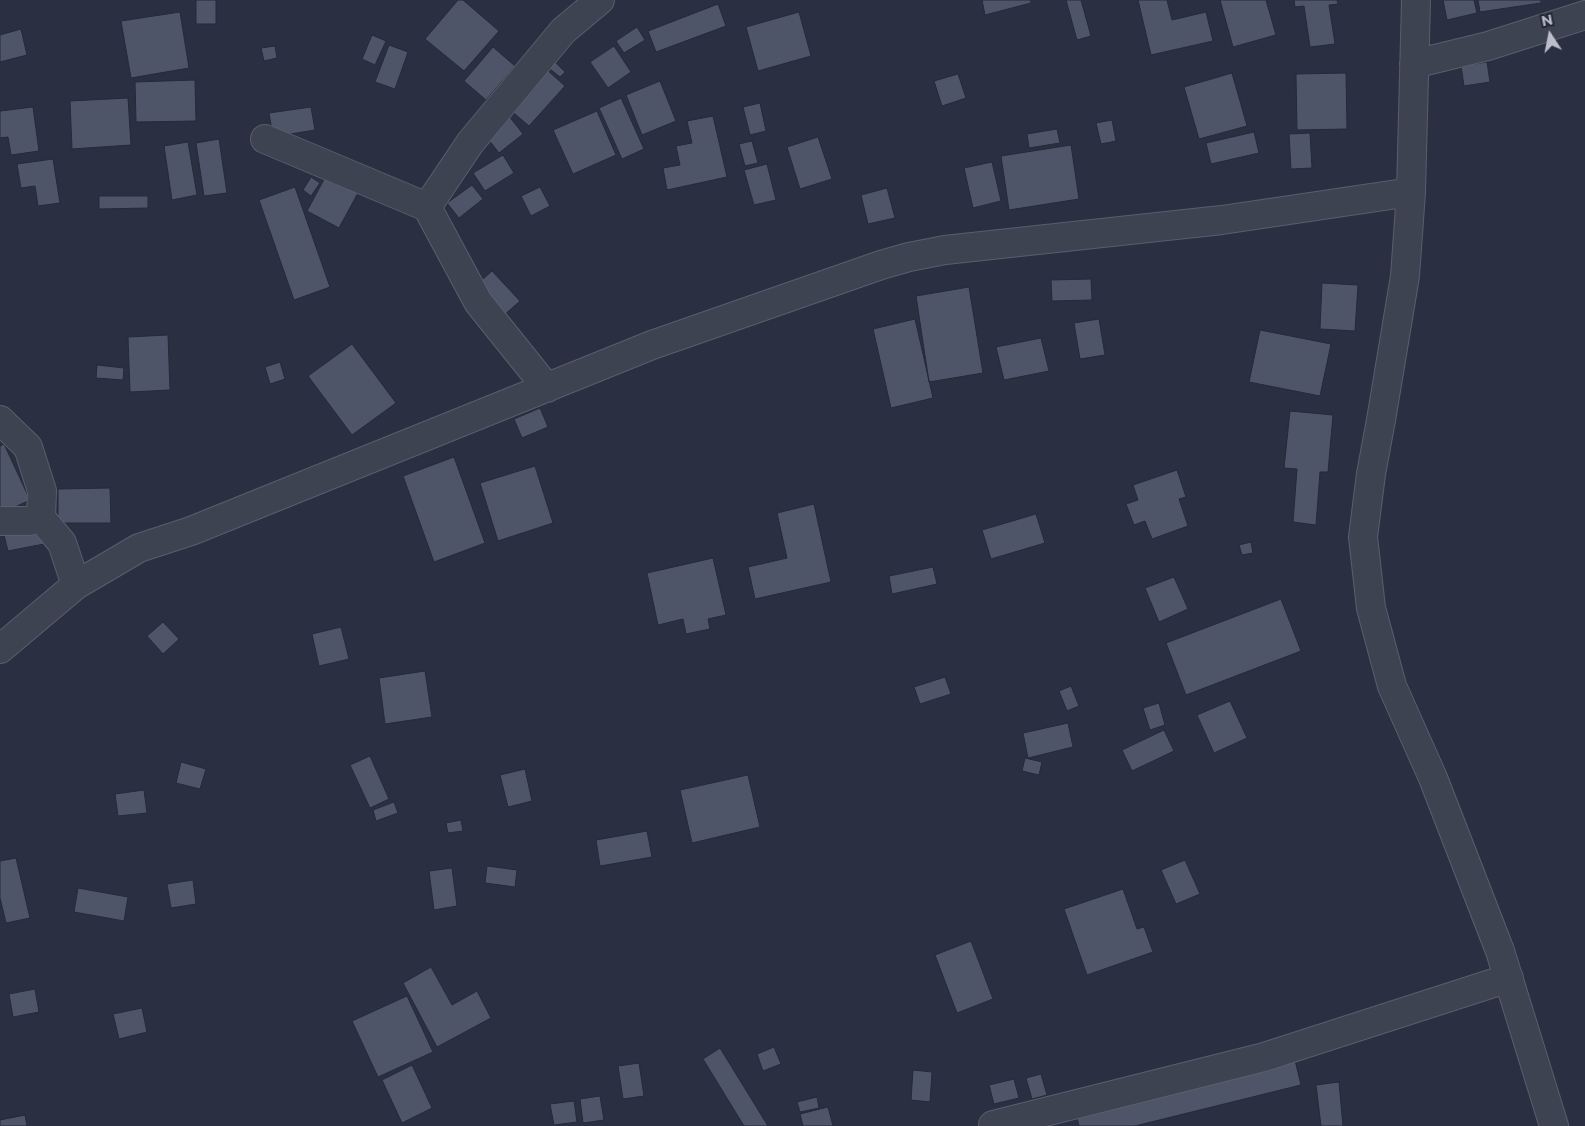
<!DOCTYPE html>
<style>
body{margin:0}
#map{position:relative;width:1585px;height:1126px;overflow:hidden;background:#2a3042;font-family:Montserrat,sans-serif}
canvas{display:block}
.north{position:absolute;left:1525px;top:10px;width:50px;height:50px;-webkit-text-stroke:4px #232837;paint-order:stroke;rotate:349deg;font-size:14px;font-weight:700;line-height:20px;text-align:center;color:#bcbfcb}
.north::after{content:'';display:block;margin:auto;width:18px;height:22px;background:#bcbfcb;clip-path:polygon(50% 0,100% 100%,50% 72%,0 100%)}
</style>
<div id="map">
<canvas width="1585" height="1126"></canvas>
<div class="north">N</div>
</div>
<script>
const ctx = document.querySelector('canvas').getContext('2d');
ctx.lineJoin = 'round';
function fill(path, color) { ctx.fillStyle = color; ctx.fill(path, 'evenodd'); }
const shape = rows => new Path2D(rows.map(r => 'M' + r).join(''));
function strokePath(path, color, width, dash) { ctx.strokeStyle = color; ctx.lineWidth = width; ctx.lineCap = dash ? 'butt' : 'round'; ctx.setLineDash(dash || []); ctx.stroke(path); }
const building = shape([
 [196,0,216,0,216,24,196,24,196,0],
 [458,0,463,0,499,31,464,71,425,39,458,0],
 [982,0,1031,0,1031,3,985,15,982,0],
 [1066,0,1081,0,1091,36,1077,40,1066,0],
 [1138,0,1167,0,1172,20,1206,12,1213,41,1151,55,1138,0],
 [1220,0,1266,0,1276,35,1233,47,1220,0],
 [1294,0,1337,0,1338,4,1329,5,1335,44,1310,47,1304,6,1295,7,1294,0],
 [1443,0,1474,0,1477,13,1447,20,1443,0],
 [1478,0,1541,0,1541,3,1480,12,1478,0],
 [718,4,726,26,656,52,648,31,718,4],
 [180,12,189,68,131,78,121,21,180,12],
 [799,12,811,56,758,71,746,27,799,12],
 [637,27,645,40,624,53,616,41,637,27],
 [21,29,27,55,0,62,0,35,21,29],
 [372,35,386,41,375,65,362,59,372,35],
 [389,45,408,52,395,89,375,82,389,45],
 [275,46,277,58,264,61,261,48,275,46],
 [614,46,631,72,608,88,590,62,614,46],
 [493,47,515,66,486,100,464,81,493,47],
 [555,62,565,72,560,77,550,69,555,62],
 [1487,62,1490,82,1464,86,1461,66,1487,62],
 [545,68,565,86,529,126,508,108,545,68],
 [1232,73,1247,126,1199,139,1184,87,1232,73],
 [1346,73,1347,129,1297,130,1296,74,1346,73],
 [958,74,966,98,942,106,934,81,958,74],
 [195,80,196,121,136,122,135,82,195,80],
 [660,81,676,121,642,135,626,95,660,81],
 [128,98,131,145,72,149,70,101,128,98],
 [621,98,644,149,622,159,599,108,621,98],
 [760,103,766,131,750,135,743,107,760,103],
 [33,107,39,151,11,155,8,137,0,138,0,111,33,107],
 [311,107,315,130,273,137,269,113,311,107],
 [597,111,616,155,573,174,553,130,597,111],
 [509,116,523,134,499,153,485,135,509,116],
 [713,116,727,177,667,190,663,168,680,165,676,146,692,143,687,121,713,116],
 [1112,120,1116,141,1101,144,1096,123,1112,120],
 [1057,129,1060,143,1029,148,1027,134,1057,129],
 [1254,132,1259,153,1211,164,1206,143,1254,132],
 [1310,133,1312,168,1291,169,1289,134,1310,133],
 [818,137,832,179,800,189,787,147,818,137],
 [219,139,227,193,204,196,196,143,219,139],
 [752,141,758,163,745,166,739,144,752,141],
 [188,142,197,195,172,200,164,146,188,142],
 [1071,145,1079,199,1009,210,1001,156,1071,145],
 [503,155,514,173,485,191,473,173,503,155],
 [53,159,60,203,38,206,35,186,21,188,17,164,53,159],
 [992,162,1001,201,973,208,964,168,992,162],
 [767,164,776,200,754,205,744,170,767,164],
 [327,174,359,191,339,228,307,211,327,174],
 [311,177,320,183,311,196,303,190,311,177],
 [472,185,483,199,459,218,447,203,472,185],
 [295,187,330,287,294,300,259,200,295,187],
 [540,187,550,206,531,216,521,196,540,187],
 [887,188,895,218,868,224,861,195,887,188],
 [99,196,148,196,148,208,99,209,99,196],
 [492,271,520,301,503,316,475,286,492,271],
 [1091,279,1092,300,1052,301,1051,280,1091,279],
 [1322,283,1358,285,1355,331,1320,329,1322,283],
 [969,287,983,373,929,382,916,296,969,287],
 [915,319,933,398,891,408,873,329,915,319],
 [1099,319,1105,355,1080,359,1074,323,1099,319],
 [1260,330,1331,344,1320,396,1249,382,1260,330],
 [168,335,170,390,130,392,128,337,168,335],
 [1041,338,1049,371,1004,380,996,347,1041,338],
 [352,344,396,403,352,435,308,376,352,344],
 [280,362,285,379,270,384,265,367,280,362],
 [97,365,124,368,123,380,96,378,97,365],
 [540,408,548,427,522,438,514,419,540,408],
 [1290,411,1333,415,1328,472,1320,472,1316,525,1293,522,1297,469,1284,468,1290,411],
 [4,444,30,500,0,514,0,446,4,444],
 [454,457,485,543,434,562,403,476,454,457],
 [535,466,553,523,498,541,480,483,535,466],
 [1177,470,1186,497,1179,499,1188,526,1152,539,1145,521,1134,525,1126,504,1138,500,1133,485,1177,470],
 [110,488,111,523,58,523,58,489,110,488],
 [814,504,831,582,755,599,748,567,787,558,777,513,814,504],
 [1036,514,1045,543,991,559,982,530,1036,514],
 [40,528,44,544,8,551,4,535,40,528],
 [1251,542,1253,553,1242,555,1239,545,1251,542],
 [713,558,726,615,708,619,710,629,686,634,683,619,658,625,647,573,713,558],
 [933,567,937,584,892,594,889,576,933,567],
 [1174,577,1188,609,1159,622,1145,588,1174,577],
 [1281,599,1301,651,1186,695,1166,643,1281,599],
 [163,622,179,639,163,654,147,636,163,622],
 [341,627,349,659,319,666,312,634,341,627],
 [425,671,432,717,385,724,379,678,425,671],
 [945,677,951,694,920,704,914,687,945,677],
 [1071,686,1079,706,1067,711,1059,691,1071,686],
 [1230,701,1247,738,1214,753,1197,715,1230,701],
 [1159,703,1165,725,1150,730,1143,708,1159,703],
 [1068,723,1073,747,1028,758,1023,733,1068,723],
 [1164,730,1174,751,1132,771,1122,750,1164,730],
 [370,756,389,799,370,808,350,765,370,756],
 [1025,758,1042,762,1039,775,1022,771,1025,758],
 [181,762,206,769,200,789,176,783,181,762],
 [525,769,532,801,508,807,500,775,525,769],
 [748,775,760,827,692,843,680,790,748,775],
 [144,790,147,813,118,816,115,794,144,790],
 [394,802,398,813,376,821,373,810,394,802],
 [461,820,463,831,448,833,446,823,461,820],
 [647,831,652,857,600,866,596,840,647,831],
 [16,858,30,918,6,923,0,898,0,861,16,858],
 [1185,860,1200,894,1176,904,1161,870,1185,860],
 [487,866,517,870,515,887,485,883,487,866],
 [452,868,457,906,434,910,429,871,452,868],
 [193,880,196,904,171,908,167,884,193,880],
 [78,888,128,897,124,921,74,912,78,888],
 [1123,889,1137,929,1144,927,1153,952,1087,975,1064,909,1123,889],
 [971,941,993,999,957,1013,935,955,971,941],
 [431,967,452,1005,477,991,491,1018,437,1047,403,983,431,967],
 [35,989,39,1012,13,1017,9,994,35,989],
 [407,996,433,1052,378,1077,352,1021,407,996],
 [142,1008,147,1032,119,1039,113,1014,142,1008],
 [774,1047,781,1064,763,1071,757,1054,774,1047],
 [720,1048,768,1126,744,1126,703,1059,720,1048],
 [1295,1060,1301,1085,1135,1126,1079,1126,1076,1114,1295,1060],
 [639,1063,644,1096,623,1099,618,1066,639,1063],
 [412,1065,432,1108,402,1123,382,1080,412,1065],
 [913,1070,932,1072,930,1102,911,1100,913,1070],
 [1041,1074,1047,1095,1032,1099,1026,1078,1041,1074],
 [1014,1079,1019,1098,994,1104,989,1085,1014,1079],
 [1339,1082,1343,1126,1321,1126,1316,1085,1339,1082],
 [600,1096,604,1120,583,1123,580,1099,600,1096],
 [817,1097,819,1108,800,1112,797,1102,817,1097],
 [574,1101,577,1122,554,1125,550,1104,574,1101],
 [828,1107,833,1126,803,1126,800,1114,828,1107],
 [25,1115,27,1126,0,1126,0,1120,25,1115]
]);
const minor = shape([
 [1416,0,1411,192,1405,276,1381,420,1371,474,1363,537,1371,608,1392,686,1433,778,1500,951,1554,1126],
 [1414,64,1488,46,1585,15],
 [265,139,427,207,478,302,547,388],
 [427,207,470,143,563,31,600,0],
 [0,420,28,447,42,491,41,518],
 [0,521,29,521,41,518,62,543,76,585],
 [0,649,76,585,139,548,191,531,652,345,881,265,909,257,945,250,1222,220,1411,192],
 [993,1125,1264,1057,1509,978]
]);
fill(building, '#4f5568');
strokePath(building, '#252a39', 1);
strokePath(minor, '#5a5e6c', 30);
strokePath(minor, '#3e4352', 28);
</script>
